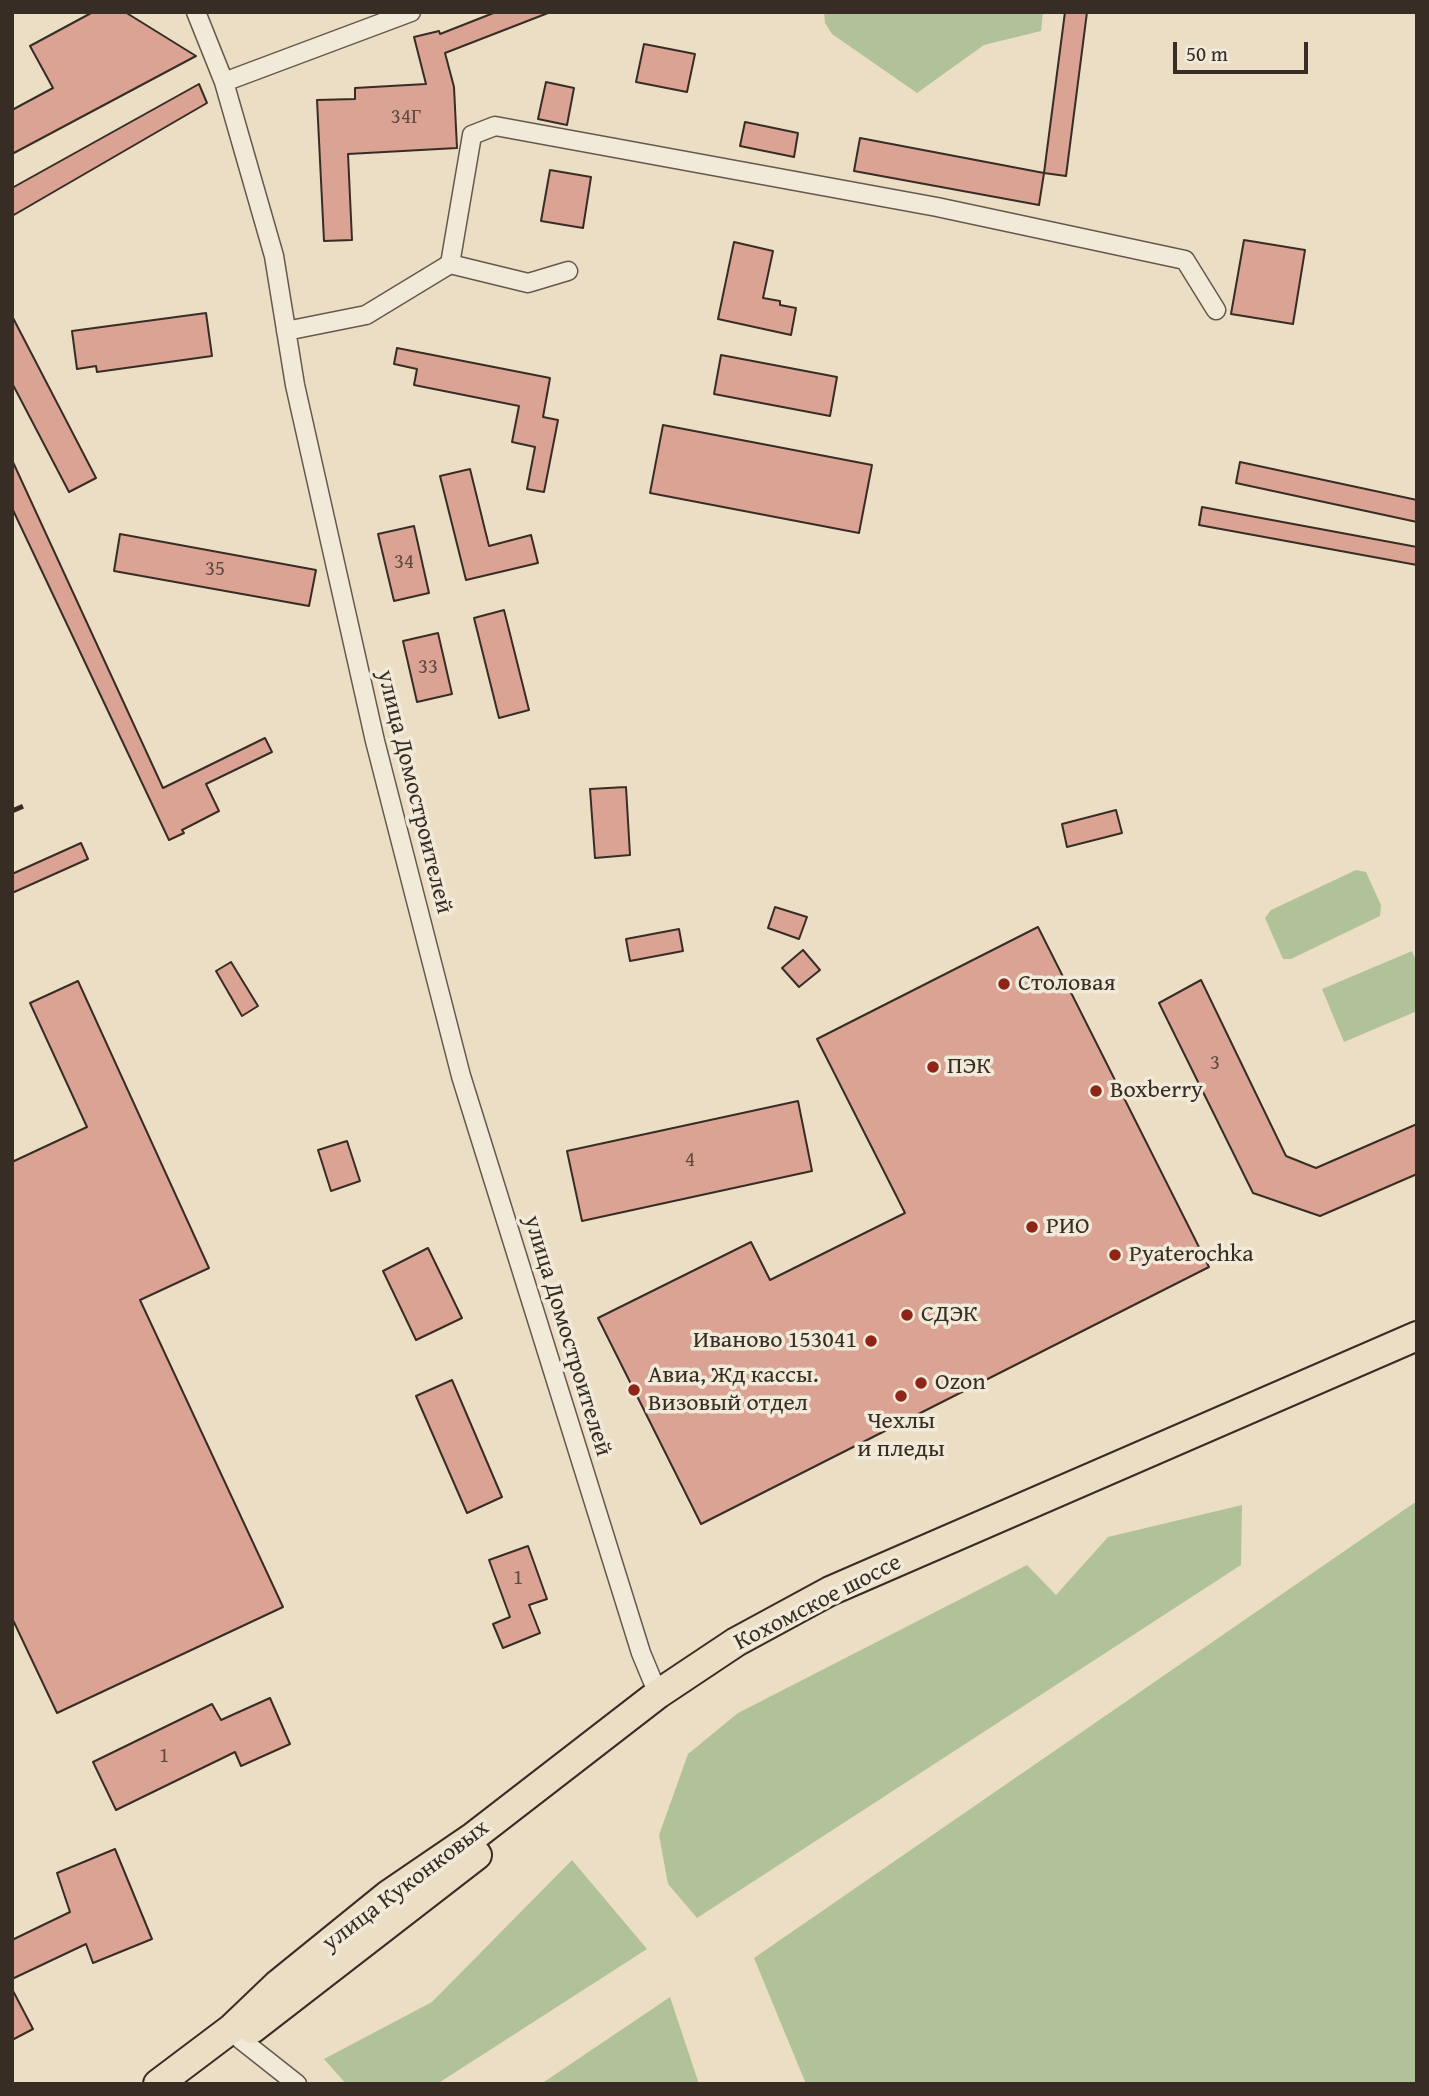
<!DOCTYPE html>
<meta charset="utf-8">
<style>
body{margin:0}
#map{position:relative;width:1429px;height:2096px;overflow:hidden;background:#ebdec5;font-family:"Gentium Book Plus",serif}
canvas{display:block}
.frame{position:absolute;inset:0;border:14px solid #382d25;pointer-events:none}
.scale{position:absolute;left:1173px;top:42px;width:135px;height:32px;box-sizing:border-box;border:4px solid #382d25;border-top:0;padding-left:9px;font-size:21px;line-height:24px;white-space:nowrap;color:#382d25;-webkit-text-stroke:5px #f2ead9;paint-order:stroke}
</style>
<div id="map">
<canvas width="1429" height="2096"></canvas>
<div class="frame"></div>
<div class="scale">50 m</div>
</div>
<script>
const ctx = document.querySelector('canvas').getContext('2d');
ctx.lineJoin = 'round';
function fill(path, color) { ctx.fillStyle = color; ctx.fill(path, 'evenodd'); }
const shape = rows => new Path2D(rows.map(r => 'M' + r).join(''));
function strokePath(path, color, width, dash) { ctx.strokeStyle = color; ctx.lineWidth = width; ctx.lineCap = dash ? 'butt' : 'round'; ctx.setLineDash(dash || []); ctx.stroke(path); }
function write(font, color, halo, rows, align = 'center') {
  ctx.font = font + ' "Gentium Book Plus",serif'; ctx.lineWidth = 7; ctx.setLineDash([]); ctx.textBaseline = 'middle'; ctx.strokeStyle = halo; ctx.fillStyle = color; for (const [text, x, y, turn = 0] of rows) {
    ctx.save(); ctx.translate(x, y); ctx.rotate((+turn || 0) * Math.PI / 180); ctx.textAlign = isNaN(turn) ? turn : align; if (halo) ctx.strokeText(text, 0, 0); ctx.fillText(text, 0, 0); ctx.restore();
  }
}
const green = shape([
 [824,12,1043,12,1041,31,984,45,917,93,832,34,825,23],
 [1356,870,1366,872,1381,905,1380,916,1291,959,1283,959,1265,918,1271,910],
 [1412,951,1417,963,1417,1011,1344,1042,1322,989],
 [1417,1501,1417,2084,806,2084,754,1958],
 [1242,1505,1241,1565,697,1918,668,1884,659,1835,688,1754,738,1713,1027,1565,1056,1595,1108,1537],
 [572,1860,647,1949,437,2084,346,2084,324,2059,432,2002],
 [670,1997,699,2084,541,2084]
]);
const building = shape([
 [93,12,125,12,196,56,12,154,12,110,53,88,30,46,93,12],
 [496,12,548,13,445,53,454,87,457,148,348,154,352,240,324,241,317,100,355,99,355,88,426,84,414,37,439,31,440,34,496,12],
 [1065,12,1087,12,1066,176,1044,173,1065,12],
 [644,44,695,54,687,92,636,82,644,44],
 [546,82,574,88,567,125,538,119,546,82],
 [199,84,207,103,12,216,12,188,199,84],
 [745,122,798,133,794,157,740,146,745,122],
 [860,138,1044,173,1039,205,854,171,860,138],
 [550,170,591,177,583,228,541,221,550,170],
 [1244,240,1305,250,1293,324,1231,314,1244,240],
 [734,242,773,251,763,298,780,301,780,305,796,308,791,335,718,319,734,242],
 [206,313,212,356,97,372,96,366,77,369,72,331,206,313],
 [12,316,96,478,69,492,12,383,12,316],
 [397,348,550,378,543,417,558,420,544,492,527,489,535,447,512,442,519,406,414,385,417,369,394,364,397,348],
 [721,355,837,377,830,416,714,394,721,355],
 [663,425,872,465,859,533,650,493,663,425],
 [12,460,163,788,265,738,272,752,206,784,219,811,182,830,184,833,169,840,12,508,12,460],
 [1240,462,1417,500,1417,522,1236,483,1240,462],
 [470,469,489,546,531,535,538,563,466,580,440,476,470,469],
 [1202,507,1417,547,1417,565,1199,525,1202,507],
 [414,526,429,593,394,601,378,534,414,526],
 [120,534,316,570,309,606,114,571,120,534],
 [504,610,529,710,499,718,474,618,504,610],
 [438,633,452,694,417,702,403,641,438,633],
 [626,787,630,855,595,858,590,789,626,787],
 [1116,810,1122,833,1067,847,1062,824,1116,810],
 [81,843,88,859,12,893,12,874,81,843],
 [775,907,807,917,799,939,768,928,775,907],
 [1038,927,1209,1267,701,1524,598,1318,751,1242,770,1280,905,1213,817,1039,1038,927],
 [679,929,683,951,630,961,626,939,679,929],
 [803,950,820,970,799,987,782,968,803,950],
 [231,962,258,1006,242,1016,216,971,231,962],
 [1201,980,1286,1156,1316,1168,1417,1124,1417,1174,1320,1216,1253,1193,1159,1003,1201,980],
 [78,981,209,1268,140,1300,283,1607,57,1713,12,1618,12,1162,87,1127,30,1003,78,981],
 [798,1101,812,1171,582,1221,567,1151,798,1101],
 [347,1141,360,1181,331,1191,318,1150,347,1141],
 [428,1248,462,1318,416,1340,383,1271,428,1248],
 [452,1380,502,1497,467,1513,416,1396,452,1380],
 [528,1546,547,1599,529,1605,540,1633,503,1648,493,1624,510,1617,489,1560,528,1546],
 [270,1698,290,1744,241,1766,235,1752,116,1810,93,1762,212,1704,221,1720,270,1698],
 [115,1849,152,1939,93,1963,86,1944,12,1979,12,1940,70,1912,57,1873,115,1849],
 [12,1989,33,2029,12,2040,12,1989]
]);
const minor = shape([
 [196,12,224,82,274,256,295,385,375,741,461,1076,641,1653,658,1694],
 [224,82,411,12],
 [450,264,528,283,568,271],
 [286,331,366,315,450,264,472,135,495,126,937,207,1185,260,1216,310],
 [240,2039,297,2084]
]);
const primary = shape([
 [252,2029,477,1855],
 [158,2084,231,2029,277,1985,388,1895,473,1837,658,1694,736,1642,830,1591,1417,1336]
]);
const rail = shape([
 [12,811,28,804]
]);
const markers = [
 [1004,984,7,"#8f2418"],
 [933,1067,7,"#8f2418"],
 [1096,1091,7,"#8f2418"],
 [1032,1227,7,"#8f2418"],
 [1115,1255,7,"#8f2418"],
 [907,1315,7,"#8f2418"],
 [871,1341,7,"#8f2418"],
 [921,1383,7,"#8f2418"],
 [634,1390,7,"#8f2418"],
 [901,1396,7,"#8f2418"]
];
const numberNames = [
 ["34Г",406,118],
 ["34",404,563],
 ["35",215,570],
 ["33",428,668],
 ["3",1215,1064],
 ["4",690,1161],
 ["1",518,1579],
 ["1",164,1757]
];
const streetNames = [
 ["улица Домостроителей",414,792,76],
 ["улица Домостроителей",567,1336,73],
 ["Кохомское шоссе",818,1603,-27],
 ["улица Куконковых",406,1886,-37]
];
const poiNames = [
 ["Столовая",1018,984],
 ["ПЭК",947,1067],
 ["Boxberry",1110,1091],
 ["РИО",1046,1227],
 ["Pyaterochka",1129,1255],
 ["СДЭК",921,1315],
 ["Иваново 153041",857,1341,"right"],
 ["Авиа, Жд кассы.",648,1376],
 ["Визовый отдел",648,1404],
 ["Ozon",935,1383],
 ["Чехлы",901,1422,"center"],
 ["и пледы",901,1450,"center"]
];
fill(green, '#b2c298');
fill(building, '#daa394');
strokePath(building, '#382d25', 2);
strokePath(minor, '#65594d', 21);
strokePath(primary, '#382d25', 32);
strokePath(minor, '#f2ead9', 18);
strokePath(primary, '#ebdec5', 28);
strokePath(rail, '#382d25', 5, [12, 12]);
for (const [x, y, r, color] of markers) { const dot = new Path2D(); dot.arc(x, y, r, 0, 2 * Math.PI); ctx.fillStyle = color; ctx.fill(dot); strokePath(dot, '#f2ead9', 2.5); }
write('21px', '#604a41', null, numberNames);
write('24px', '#382d25', '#f2ead9', streetNames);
write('24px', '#382d25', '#f2ead9', poiNames, 'left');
</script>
